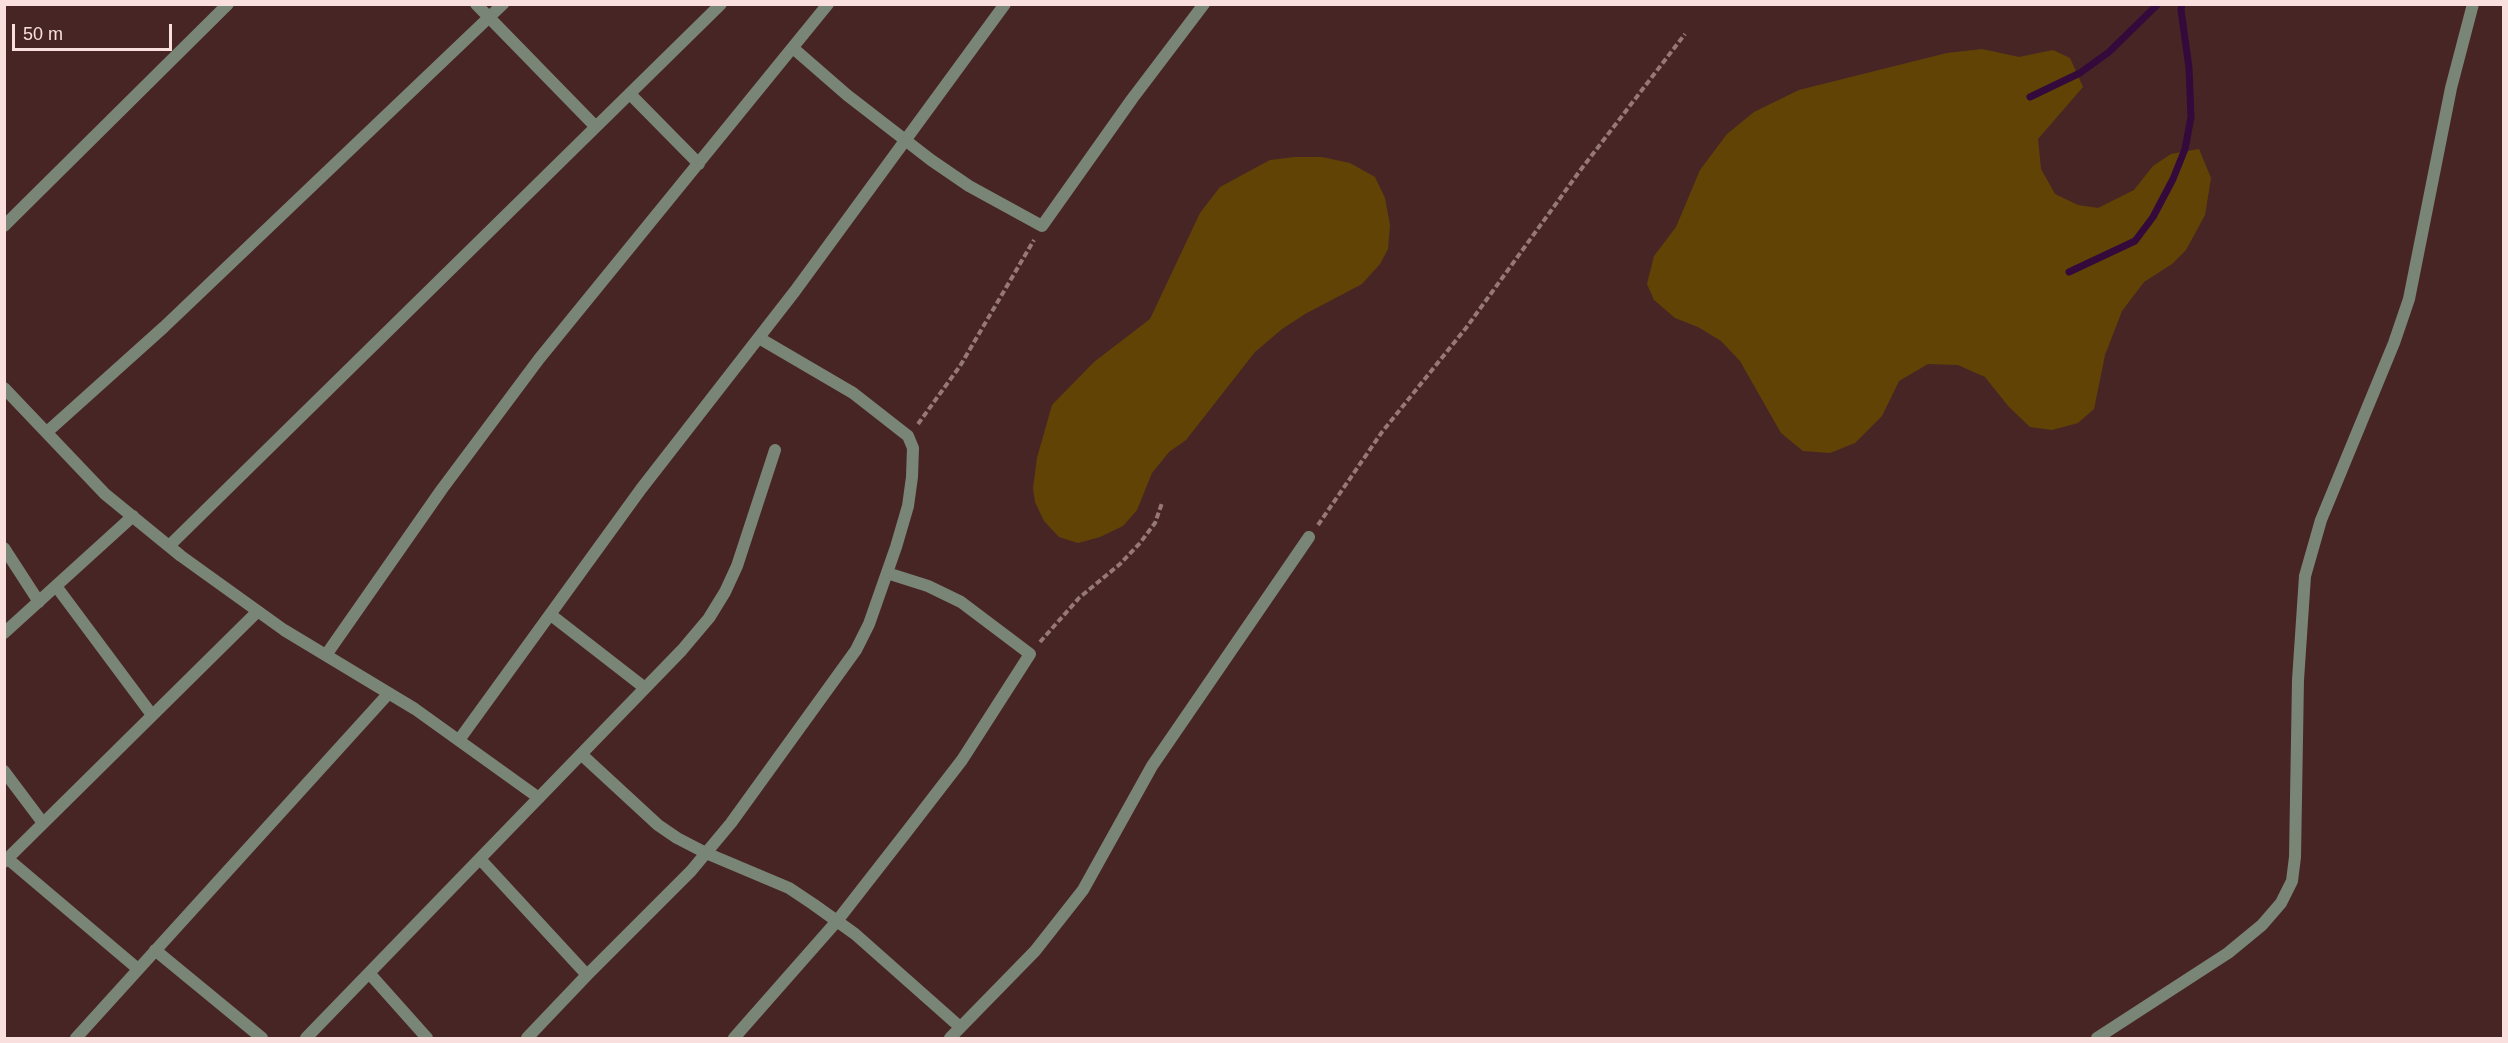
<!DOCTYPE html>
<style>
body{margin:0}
#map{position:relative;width:2508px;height:1043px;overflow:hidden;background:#482525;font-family:Arial,sans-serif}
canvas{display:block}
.frame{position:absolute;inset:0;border:6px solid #f9e0df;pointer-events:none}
.scale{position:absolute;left:12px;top:24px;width:160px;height:27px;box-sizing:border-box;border:3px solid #f9e0df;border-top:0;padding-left:8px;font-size:18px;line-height:21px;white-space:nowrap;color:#f9e0df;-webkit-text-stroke:4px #482525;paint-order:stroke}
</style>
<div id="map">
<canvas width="2508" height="1043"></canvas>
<div class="frame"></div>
<div class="scale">50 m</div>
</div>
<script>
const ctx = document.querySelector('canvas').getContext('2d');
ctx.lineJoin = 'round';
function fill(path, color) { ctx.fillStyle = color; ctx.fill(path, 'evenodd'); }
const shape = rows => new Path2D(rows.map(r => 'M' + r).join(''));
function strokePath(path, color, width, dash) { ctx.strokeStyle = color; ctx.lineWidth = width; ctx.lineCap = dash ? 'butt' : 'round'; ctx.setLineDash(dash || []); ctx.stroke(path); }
const green = shape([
 [1982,49,2019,57,2053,50,2070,58,2083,87,2038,139,2041,169,2055,194,2078,205,2098,208,2134,190,2153,166,2171,154,2199,149,2211,178,2205,215,2186,250,2172,264,2144,282,2122,311,2105,355,2094,409,2078,423,2052,430,2030,427,2009,407,1985,377,1958,365,1928,364,1899,381,1882,416,1855,443,1830,453,1803,451,1781,433,1740,361,1721,341,1698,327,1675,318,1654,300,1647,284,1654,256,1676,227,1700,170,1727,134,1754,112,1799,90,1947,53],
 [1295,157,1322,157,1350,163,1375,177,1385,198,1390,225,1388,249,1380,264,1362,284,1305,314,1282,329,1255,352,1186,440,1169,452,1152,473,1137,510,1123,526,1100,537,1078,543,1059,537,1044,521,1035,502,1033,488,1037,458,1052,405,1094,362,1150,319,1200,213,1220,187,1270,160]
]);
const stream = shape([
 [2030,97,2080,73,2109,52,2158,4],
 [2069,272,2135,241,2153,217,2173,179,2185,149,2191,117,2189,68,2181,10,2182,4]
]);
const path = shape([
 [918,424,960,366,1034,240],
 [1318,525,1382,432,1466,328,1579,172,1685,34],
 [1040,642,1079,598,1120,564,1140,543,1155,523,1162,503]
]);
const minor = shape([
 [476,4,595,126],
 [793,48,847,95,931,160,969,186,1042,226,1132,99,1204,4],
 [630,94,699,164],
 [4,226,228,4],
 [4,388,105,494,181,556,284,630,415,709,539,798],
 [47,432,164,327,503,4],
 [169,546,721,4],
 [4,548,39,602],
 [56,586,152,715],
 [551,615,645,688],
 [4,633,133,516],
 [326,655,442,489,539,359,828,4],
 [459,740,641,489,795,291,1005,4],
 [581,754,658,825,677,838,706,853,789,888,813,904,855,934,960,1027],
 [4,771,43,823],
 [8,859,138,969],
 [480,859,587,975],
 [4,862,257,612],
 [155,950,262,1038],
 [369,973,427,1038],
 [76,1038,389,693],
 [306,1038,682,650,709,618,725,592,737,566,775,450],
 [527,1038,587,975,691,871,731,823,856,650,869,624,896,547,908,506,912,477,913,448,908,436,853,393,759,338],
 [734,1038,837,921,908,830,962,760,1030,654,961,602,928,586,887,573],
 [950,1038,1035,951,1083,890,1152,766,1309,537],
 [2097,1038,2228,953,2262,925,2281,903,2292,881,2295,857,2298,680,2305,576,2321,520,2394,343,2409,299,2451,88,2473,4]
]);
fill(green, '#614405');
strokePath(stream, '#330a3b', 7);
strokePath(path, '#967877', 4, [6, 3]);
strokePath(minor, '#798577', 12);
</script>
